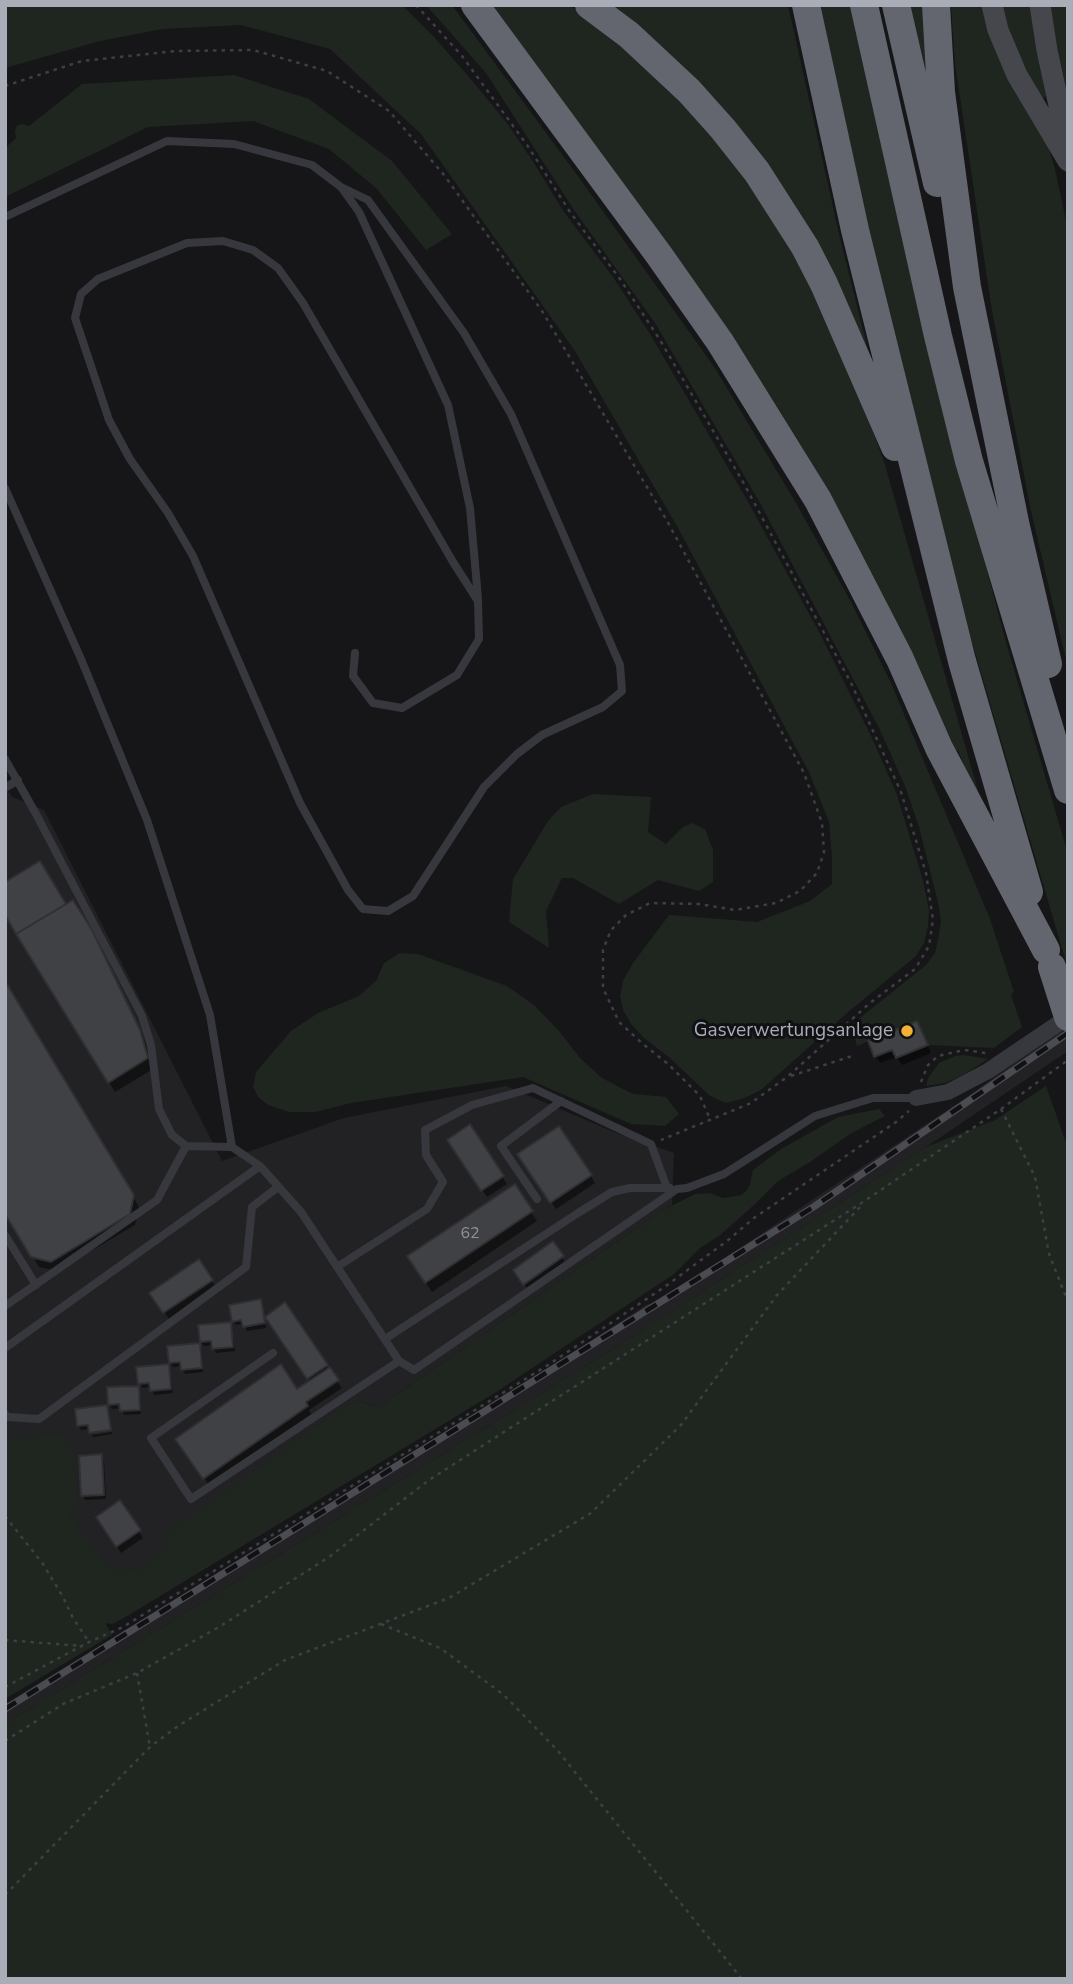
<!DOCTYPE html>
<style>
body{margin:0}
#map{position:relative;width:1073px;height:1984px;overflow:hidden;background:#161618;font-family:"Nunito Sans",sans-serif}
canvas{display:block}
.frame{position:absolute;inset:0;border:7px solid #a8adb8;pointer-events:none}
</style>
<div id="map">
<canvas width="1073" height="1984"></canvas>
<div class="frame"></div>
</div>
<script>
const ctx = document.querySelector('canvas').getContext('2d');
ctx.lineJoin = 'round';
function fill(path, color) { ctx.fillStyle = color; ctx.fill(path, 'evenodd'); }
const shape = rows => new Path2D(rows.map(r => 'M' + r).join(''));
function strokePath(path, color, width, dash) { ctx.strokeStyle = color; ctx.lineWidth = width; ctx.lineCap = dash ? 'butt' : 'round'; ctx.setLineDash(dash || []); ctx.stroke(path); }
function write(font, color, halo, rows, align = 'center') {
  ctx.font = font + ' "Nunito Sans",sans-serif'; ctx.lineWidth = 6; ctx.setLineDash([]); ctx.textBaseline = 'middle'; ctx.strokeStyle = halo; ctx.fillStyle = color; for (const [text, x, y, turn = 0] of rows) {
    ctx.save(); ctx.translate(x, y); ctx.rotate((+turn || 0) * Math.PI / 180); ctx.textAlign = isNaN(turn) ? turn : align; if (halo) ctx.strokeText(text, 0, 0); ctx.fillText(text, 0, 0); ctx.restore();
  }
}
const built = shape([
 [5,787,12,797,44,810,222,1161,344,1118,506,1086,614,1132,674,1153,672,1205,661,1211,379,1407,358,1401,96,1612,5,1503],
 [1068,1025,1068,1051,926,1147,610,1351,5,1724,5,1704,394,1465,559,1362,647,1304,654,1305,961,1101]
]);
const green = shape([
 [5,5,402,5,435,38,469,77,507,123,532,160,564,212,613,277,650,334,747,500,818,630,872,738,897,795,922,877,929,910,928,926,924,943,916,956,847,1013,761,1090,742,1099,726,1103,710,1096,670,1058,644,1038,631,1024,623,1010,620,996,623,981,633,963,669,915,757,922,810,901,832,884,832,857,829,822,809,772,678,528,575,351,421,134,330,49,241,25,163,29,100,41,5,68],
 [426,5,452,5,580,179,715,368,796,503,850,600,891,683,948,819,990,919,1014,992,1011,995,1022,1027,994,1048,928,1045,917,1021,857,1046,851,1025,926,965,935,953,938,940,941,921,938,902,919,827,905,786,879,728,760,503,655,323,574,210,486,73],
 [489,5,569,5,596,23,647,66,727,152,796,255,859,392,885,465,983,808,974,793,958,750,950,753,897,637],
 [599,5,788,5,839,234,874,374,802,231],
 [817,5,853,5,932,364,1006,642,1067,851,1068,969,965,618,902,377],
 [908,5,927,5,926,92],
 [951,5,984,5,1047,143,1055,169,1068,230,1068,668,1031,511,992,311,955,64],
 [998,5,1030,5,1047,95,1044,98,1040,97,1034,91],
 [1050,5,1068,5,1068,96,1054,32],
 [234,75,309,99,392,161,452,234,426,250,376,188,329,149,253,121,148,127,5,197,5,148,16,138,15,131,17,125,23,124,29,126,82,84],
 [593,794,651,797,648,832,666,844,683,827,692,823,705,829,713,850,713,882,699,891,658,880,619,904,573,878,562,878,546,911,549,948,509,922,513,879,548,821,561,807],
 [400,953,418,954,507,986,534,1005,559,1031,580,1058,602,1078,633,1094,666,1097,679,1114,665,1126,631,1124,523,1077,351,1103,315,1112,289,1112,268,1105,258,1097,253,1086,256,1072,291,1031,318,1013,359,996,376,981,384,963],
 [964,1055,988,1059,963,1075,945,1083,926,1086,928,1078,939,1063,955,1056],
 [1046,1086,1068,1148,1068,1979,5,1979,5,1724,610,1351,926,1147,995,1120],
 [879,1109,885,1116,850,1134,810,1162,778,1181,754,1205,719,1236,700,1248,674,1274,493,1394,124,1618,112,1624,105,1623,112,1635,5,1699,5,1438,70,1436,78,1504,68,1514,111,1569,141,1570,167,1545,166,1536,173,1528,344,1407,358,1401,379,1407,661,1211,695,1194,710,1193,723,1198,741,1195,747,1190,750,1184,753,1170,781,1149,838,1117]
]);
const shadow = shape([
 [40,864,65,907,97,942,145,1042,153,1069,115,1092,5,912],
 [5,985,139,1207,135,1225,57,1271,39,1267,5,1211],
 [921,1031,931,1053,902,1065,897,1057,880,1063,875,1056],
 [470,1127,507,1184,487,1197,453,1147],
 [523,1162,591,1176,595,1183,556,1209],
 [531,1212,537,1221,432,1292,415,1267],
 [553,1244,565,1262,527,1288,515,1270],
 [212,1281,216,1288,169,1319,156,1300],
 [260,1301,262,1305,266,1328,247,1331,244,1324,236,1325,233,1321],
 [230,1324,232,1328,235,1351,216,1353,213,1345,204,1346,201,1342],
 [271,1325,326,1366,342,1388,309,1410,311,1414,209,1485,182,1447,297,1391,311,1382],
 [199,1345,202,1350,203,1372,185,1374,182,1366,173,1367,170,1362],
 [168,1366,170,1370,173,1393,154,1395,151,1387,143,1388,140,1384],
 [138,1388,140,1392,141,1414,124,1415,121,1408,112,1409,109,1404],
 [106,1407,109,1411,111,1428,90,1431,90,1429,81,1430,79,1426],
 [112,1432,112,1434,93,1437,92,1435],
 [101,1456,104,1461,106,1499,85,1500,83,1495],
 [120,1503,143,1538,121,1553,102,1525]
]);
const building = shape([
 [40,861,66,904,16,934,5,915,5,882,40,861],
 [73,900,92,930,140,1030,148,1058,108,1083,16,934,73,900],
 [5,981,134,1195,130,1214,51,1262,31,1257,5,1214,5,981],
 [917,1021,928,1045,896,1058,892,1050,874,1057,868,1041,917,1021],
 [470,1124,504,1176,481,1191,447,1140,470,1124],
 [559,1126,592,1175,550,1203,517,1154,559,1126],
 [515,1184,533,1211,425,1283,407,1256,515,1184],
 [553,1241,564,1256,523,1285,513,1270,553,1241],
 [199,1259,213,1280,163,1313,149,1293,199,1259],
 [261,1299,265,1323,243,1327,241,1320,232,1322,229,1305,261,1299],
 [285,1302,328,1365,307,1379,265,1317,285,1302],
 [231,1322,233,1347,212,1349,211,1341,200,1342,198,1325,231,1322],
 [200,1343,202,1368,181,1370,180,1362,169,1363,167,1346,200,1343],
 [169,1364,171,1389,150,1391,149,1383,138,1384,136,1367,169,1364],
 [281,1364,297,1389,330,1367,339,1380,306,1402,308,1406,203,1479,175,1439,281,1364],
 [139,1386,140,1410,120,1411,119,1404,108,1405,107,1387,139,1386],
 [107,1405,111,1430,89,1433,88,1425,77,1426,75,1409,107,1405],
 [102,1454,104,1495,81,1496,79,1456,102,1454],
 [120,1500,141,1530,116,1547,96,1517,120,1500]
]);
const path = shape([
 [416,5,462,56,527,145,570,212,620,279,660,340,743,482,852,685,901,792,926,873,933,920,929,946,915,969,870,1003,787,1077,751,1103,661,1140],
 [5,86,82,61,176,51,253,50,327,71,389,111,444,175,542,311,666,519,804,773,822,823,824,852,817,873,800,891,776,903,735,910,699,904,650,903,626,915,611,930,603,950,603,988,619,1022,643,1044,668,1064,700,1096,710,1119],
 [791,1076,855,1055],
 [921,1082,928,1065,938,1056,964,1050,986,1053],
 [1001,1109,1035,1177,1049,1254,1068,1302],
 [5,1516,43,1564,63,1597,73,1618,89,1642],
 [381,1624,440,1648,504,1695,558,1751,742,1979],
 [5,1640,82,1646],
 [137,1673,150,1747],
 [5,1687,89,1642,123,1627,548,1365,663,1288,727,1241,754,1218,896,1122,909,1111],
 [5,1741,63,1704,137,1673,219,1627,329,1557,429,1480,866,1200,1001,1109,1068,1060],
 [5,1895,150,1747,178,1726,285,1660,449,1598,591,1513,681,1425,777,1295,862,1205]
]);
const lane = shape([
 [341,187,368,200,464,333,511,414,620,665,622,691,603,707,542,735,517,754,484,787,413,896,388,911,363,909,348,890,300,803,193,556,168,513,130,459,109,420,75,318,81,294,98,279,187,243,223,241,253,250,278,268,303,303,453,562,478,601,479,639,457,675,402,708,373,703,353,676,355,653],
 [5,217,167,141,234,144,312,165,341,187,359,212,448,405,470,508,478,598],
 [5,488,81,659,147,820,210,1015,232,1147],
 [5,759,36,814,142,1016,151,1045,159,1109,172,1135,186,1146,232,1147,260,1166,301,1212,399,1361,414,1370,677,1189,687,1188,724,1174,815,1116,873,1098,916,1098],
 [5,788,18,780],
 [537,1199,501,1146,561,1101],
 [5,1235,36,1285],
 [337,1267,427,1209,443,1182,426,1155,425,1130,472,1105,533,1088,651,1144,667,1188],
 [5,1306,157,1200,186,1146],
 [385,1339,578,1213,612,1192,630,1188,670,1188],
 [5,1348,260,1166],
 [273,1353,151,1438,191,1499,399,1361],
 [5,1414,8,1417,39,1419,246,1267,252,1207,278,1187]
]);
const street = shape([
 [916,1098,948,1092,988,1071,1068,1017]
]);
const secondary = shape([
 [992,5,998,30,1017,75,1068,161],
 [1040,5,1047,50,1068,147]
]);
const highway = shape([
 [475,5,659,255,720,342,818,500,900,659,939,748,1046,950],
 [589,5,629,35,689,91,723,129,757,172,805,247,824,284,895,447],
 [806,5,855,230,962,661,1029,892],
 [864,5,938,336,969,461,1068,790],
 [896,5,937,183],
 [936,5,941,92,967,287,1016,527,1048,664]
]);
const rail = shape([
 [5,1709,815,1206,1068,1033]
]);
const highwayBridge = shape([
 [1052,967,1068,1017]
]);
const markers = [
 [907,1031,7,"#f2b134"]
];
const numberNames = [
 ["62",470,1234]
];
const poiNames = [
 ["Gasverwertungsanlage",893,1031]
];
fill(built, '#222225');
fill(green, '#1e261f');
fill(shadow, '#0007');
fill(building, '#404145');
strokePath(building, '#303034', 2);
strokePath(path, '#3d3f44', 2.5, [3.5, 5]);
strokePath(lane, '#37383d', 8);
strokePath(street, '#37383d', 16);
strokePath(secondary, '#45474d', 21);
strokePath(highway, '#63666e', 28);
strokePath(rail, '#4a4c52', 7);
strokePath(rail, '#111113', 4.5, [13]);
strokePath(highwayBridge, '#63666e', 28);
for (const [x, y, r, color] of markers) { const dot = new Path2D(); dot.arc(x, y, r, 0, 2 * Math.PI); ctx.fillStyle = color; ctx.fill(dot); strokePath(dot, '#111113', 2.5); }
write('16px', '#8e929b', null, numberNames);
write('19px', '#a8adb8', '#111113', poiNames, 'right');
</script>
